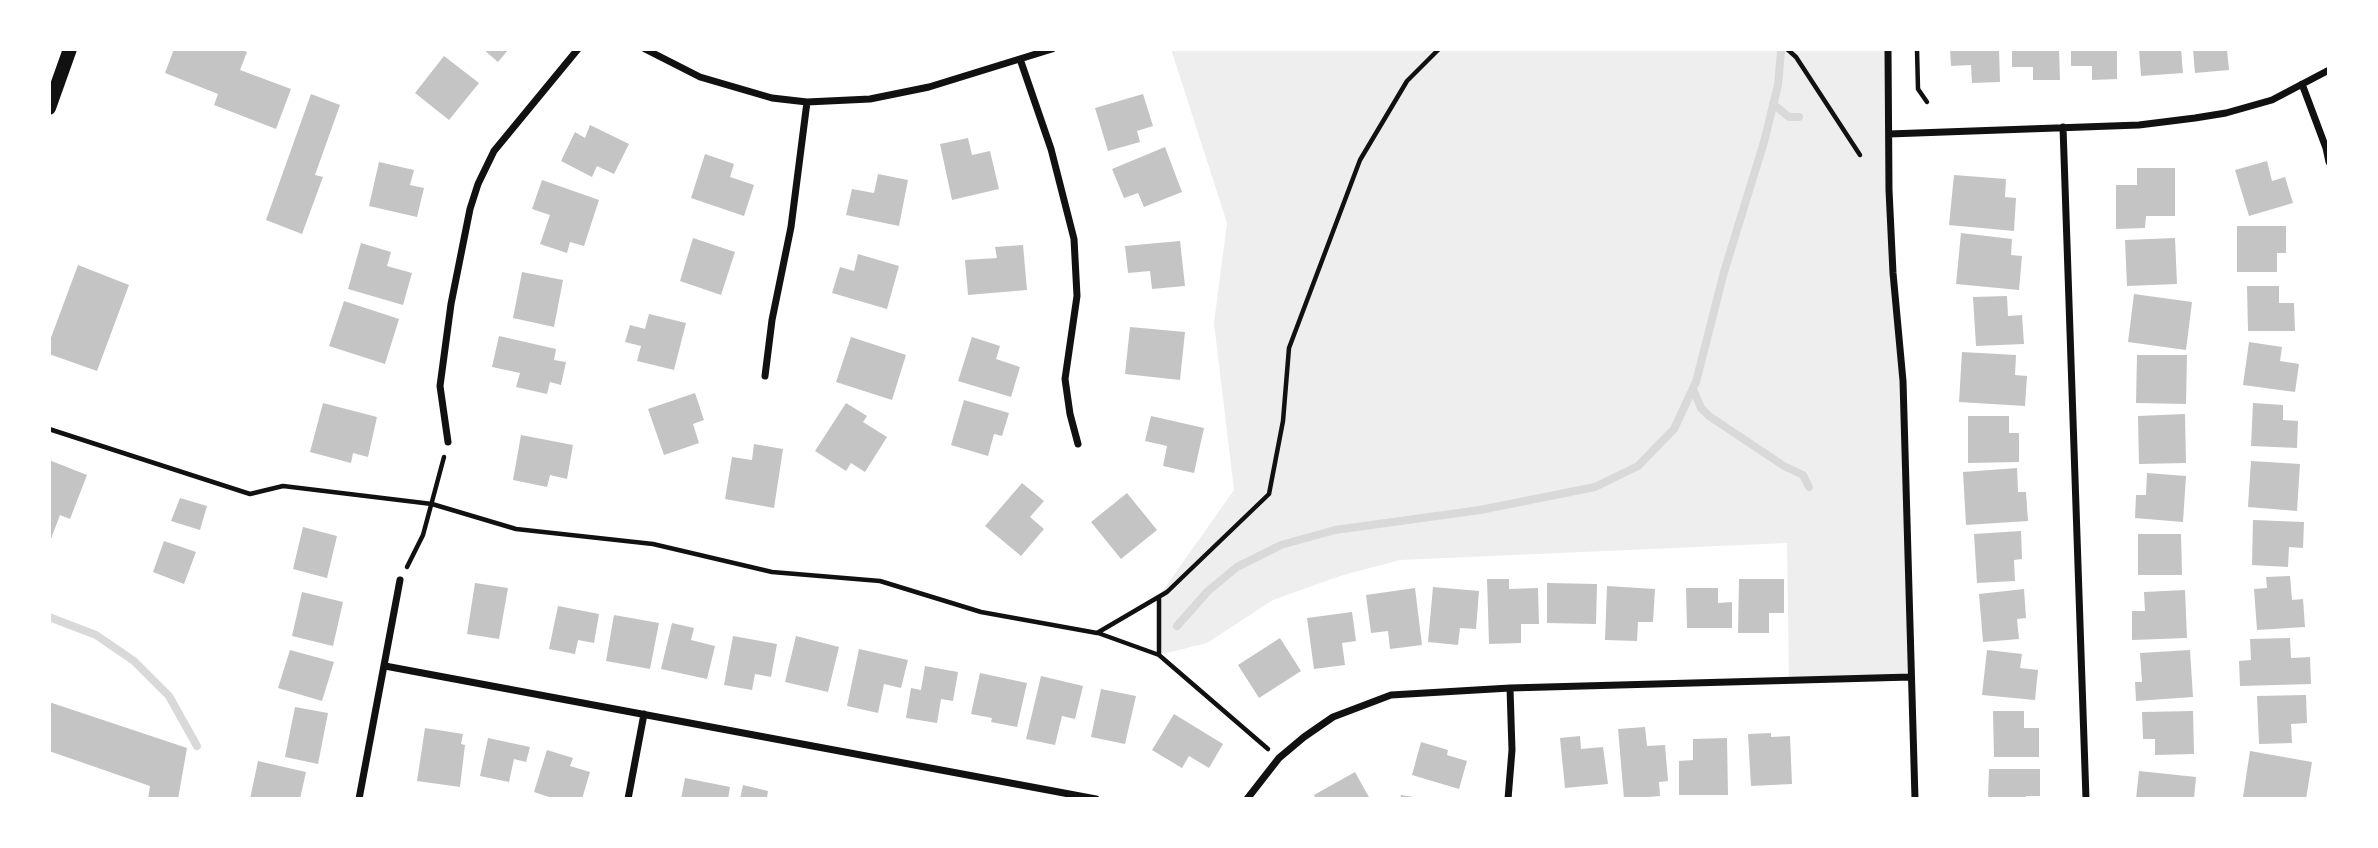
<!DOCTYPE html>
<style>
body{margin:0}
#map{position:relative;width:2378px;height:848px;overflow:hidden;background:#fff;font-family:Karla,sans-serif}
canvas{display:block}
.frame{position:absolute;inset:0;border:51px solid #fff;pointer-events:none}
</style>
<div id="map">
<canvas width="2378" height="848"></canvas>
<div class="frame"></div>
</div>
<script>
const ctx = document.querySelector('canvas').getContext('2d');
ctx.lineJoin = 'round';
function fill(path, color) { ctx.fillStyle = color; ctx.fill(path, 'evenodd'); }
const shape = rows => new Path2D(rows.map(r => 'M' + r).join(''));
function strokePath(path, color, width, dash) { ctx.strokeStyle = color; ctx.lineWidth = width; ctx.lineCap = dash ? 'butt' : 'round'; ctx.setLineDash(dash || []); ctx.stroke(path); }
const green = shape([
 [1171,49,1888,49,1889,190,1905,482,1911,677,1789,679,1787,543,1400,560,1340,576,1273,600,1207,643,1159,655,1159,596,1234,490,1214,323,1227,223]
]);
const stream = shape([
 [1773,104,1789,117,1799,117],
 [1693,389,1701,408,1709,416,1784,466,1803,475,1809,487],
 [49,617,96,635,134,661,169,696,197,746],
 [1177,626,1208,591,1237,567,1281,545,1335,530,1480,510,1595,487,1638,466,1674,429,1696,382,1724,272,1764,142,1778,85,1781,51]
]);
const building = shape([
 [174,49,240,49,247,52,240,70,291,89,276,129,214,105,218,94,165,73],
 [483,49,509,49,498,62],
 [1950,49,1999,49,2000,82,1972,83,1971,65,1951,66],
 [2012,49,2059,49,2060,80,2033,80,2033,67,2012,67],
 [2071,49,2117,49,2117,79,2092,80,2092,66,2071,66],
 [2139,49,2181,49,2183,73,2141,76],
 [2193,49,2227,49,2229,70,2195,73],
 [444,56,479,83,449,120,415,93],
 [311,94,340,105,315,175,323,177,302,234,266,220],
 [1143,94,1153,126,1137,131,1140,142,1108,151,1095,108],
 [590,125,629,144,614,174,597,166,592,177,561,161,575,132,585,138],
 [968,138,972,155,990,151,999,189,952,200,940,144],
 [1165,147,1182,192,1144,207,1138,193,1124,198,1112,169],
 [705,154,734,164,730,177,754,185,744,216,691,198],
 [2267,161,2272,181,2285,177,2293,203,2249,216,2235,170],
 [379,162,414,170,410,185,424,188,417,217,369,206],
 [2137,168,2175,168,2175,216,2146,216,2145,228,2116,229,2116,185,2137,185],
 [878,174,908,180,899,226,846,215,852,189,874,193],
 [1954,175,2006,179,2005,197,2016,198,2014,231,1949,225],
 [542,180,599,200,584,246,570,242,567,253,540,244,550,215,532,209],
 [2237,226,2286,226,2286,253,2277,253,2277,272,2237,272],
 [1961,233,2012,239,2011,255,2022,256,2019,290,1956,284],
 [693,238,735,252,721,295,680,281],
 [2175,238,2177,284,2127,286,2125,240],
 [1180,241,1185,286,1152,289,1150,271,1128,273,1125,246],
 [361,243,391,252,387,266,412,273,403,305,348,289],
 [1023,245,1027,290,968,295,965,260,997,258,995,247],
 [858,254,899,266,887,309,832,293,840,267,854,271],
 [78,265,129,285,97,371,49,354,49,343],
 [522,272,563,280,554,327,513,318],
 [2247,286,2279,286,2279,303,2294,303,2295,331,2248,331],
 [2134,294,2192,302,2186,350,2128,342],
 [2007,296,2008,316,2022,315,2024,344,1976,346,1973,297],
 [344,301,399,319,385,364,329,346],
 [649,314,686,323,674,370,637,361,641,346,625,342,630,325,645,329],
 [1130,327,1185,332,1180,380,1125,374],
 [499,336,556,349,554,360,566,362,561,385,550,382,547,394,516,387,520,373,492,367],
 [851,337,906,355,892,400,836,382],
 [972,337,1000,346,996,359,1020,367,1011,397,958,381],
 [2249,342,2282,347,2280,361,2299,364,2295,392,2243,385],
 [1962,352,2016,355,2015,375,2027,376,2025,406,1959,402],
 [2137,355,2187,355,2186,404,2136,403],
 [695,393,704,420,693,424,699,443,664,455,648,409],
 [964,400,1009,413,1002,436,994,434,988,456,951,445],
 [323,403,377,417,368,457,353,453,351,463,310,452],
 [846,403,867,416,863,422,887,437,865,472,851,463,846,471,815,451],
 [2253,403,2283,405,2283,420,2298,421,2297,448,2251,446],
 [2185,414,2186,463,2139,464,2138,416],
 [1151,416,1204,428,1194,473,1163,466,1167,446,1145,441],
 [1968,416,2009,416,2009,433,2019,433,2019,462,1968,463],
 [521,435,573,445,567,479,550,475,547,487,513,480],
 [754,444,783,449,774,508,725,499,732,457,752,460],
 [49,460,87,475,70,519,60,515,49,544],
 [2251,461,2300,464,2297,511,2248,507],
 [2017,468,2018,492,2026,492,2028,521,1966,525,1963,472],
 [2147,473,2186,476,2183,522,2135,518,2136,495,2146,495],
 [1022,483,1044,501,1030,517,1044,529,1021,556,985,526],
 [1127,493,1157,530,1121,559,1091,522],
 [180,498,207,506,200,530,171,521],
 [2253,520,2304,522,2303,548,2289,547,2288,567,2252,565],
 [303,527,337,536,327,578,293,569],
 [2021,531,2022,559,2014,560,2015,581,1977,583,1974,534],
 [2138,534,2181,534,2182,575,2138,575],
 [164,541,196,552,184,584,153,572],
 [2290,576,2292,600,2303,599,2305,627,2257,630,2254,589,2267,588,2266,577],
 [1487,579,1509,579,1509,589,1538,588,1539,624,1521,624,1521,643,1489,644],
 [1739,579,1784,579,1784,613,1769,613,1769,633,1738,633],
 [475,583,508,588,499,639,467,634],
 [1547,583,1597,584,1596,624,1547,623],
 [1607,586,1655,589,1653,622,1638,622,1637,641,1605,640],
 [1433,587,1479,591,1476,629,1460,628,1458,645,1428,642],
 [1415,588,1422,645,1390,649,1388,631,1371,633,1366,595],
 [1686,588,1718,588,1718,603,1732,602,1732,628,1687,628],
 [2024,589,2026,618,2017,619,2019,639,1983,642,1979,594],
 [2185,590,2187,638,2132,640,2132,611,2145,611,2144,592],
 [302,592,343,602,333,646,292,636],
 [558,606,599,614,594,643,578,640,575,654,549,649],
 [1352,612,1356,641,1342,643,1345,665,1314,669,1307,618],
 [614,615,659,623,650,669,606,661],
 [672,623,694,628,691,640,715,646,707,679,661,669],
 [733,636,777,644,771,677,755,674,752,690,724,685],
 [796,636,839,647,828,692,785,682],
 [1280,638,1301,671,1259,698,1238,665],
 [2290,638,2291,658,2310,657,2311,684,2240,686,2239,661,2251,660,2250,639],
 [859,649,908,660,901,688,884,684,878,713,847,706],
 [290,650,334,662,322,701,278,688],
 [1987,650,2022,654,2020,668,2038,670,2035,700,1982,695],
 [2190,650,2193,697,2136,701,2135,682,2142,682,2140,653],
 [925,666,958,672,953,701,941,699,937,723,906,718,911,688,921,690],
 [980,673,1027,683,1017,727,991,722,992,718,971,714],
 [1041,676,1083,686,1075,719,1062,716,1055,745,1026,739],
 [1101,689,1136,696,1125,744,1091,737],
 [2306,695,2307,723,2291,724,2292,743,2259,744,2257,696],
 [49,702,187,748,178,799,148,799,150,786,49,751],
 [295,707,328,713,318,764,285,757],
 [1993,711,2024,711,2024,728,2039,728,2039,757,1994,757],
 [2193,711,2194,754,2155,755,2155,739,2143,739,2142,712],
 [1174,714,1223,744,1209,768,1189,756,1182,768,1152,750],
 [1645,727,1647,746,1665,745,1668,781,1659,782,1660,796,1624,799,1618,729],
 [425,728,463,734,461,744,465,745,460,787,417,781],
 [1771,733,1771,737,1790,736,1792,784,1751,786,1748,734],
 [1580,736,1581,749,1603,747,1608,784,1565,788,1560,738],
 [488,738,530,747,526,762,514,759,509,782,480,776],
 [1727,738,1728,795,1679,795,1679,761,1693,760,1693,739],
 [1421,742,1448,750,1447,755,1467,761,1459,789,1412,775],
 [547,750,573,758,570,766,590,772,582,799,555,799,534,792],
 [2250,751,2312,762,2306,799,2243,797],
 [258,761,306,772,300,799,250,799],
 [1989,769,2040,769,2040,796,2026,796,2026,799,1988,799],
 [2139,771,2196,777,2194,799,2136,799],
 [1355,772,1370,799,1316,799,1314,795],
 [685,778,730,787,728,799,681,799],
 [743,785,768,791,767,797,772,799,740,799],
 [1401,795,1420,798,1420,799,1400,799]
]);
const path = shape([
 [1787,49,1796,57,1860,155],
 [1917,49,1918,89,1927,102],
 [49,429,250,494,283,486,432,504,516,529,653,544,772,572,880,581,981,612,1097,633,1167,592,1269,494,1283,421,1289,348,1360,160,1407,81,1439,49],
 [407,567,423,535,444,457],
 [1098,633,1159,655,1268,749],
 [1159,655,1159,597]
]);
const minor = shape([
 [645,49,700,77,772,98,807,102,870,99,929,87,1052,49],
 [1888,49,1889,190,1893,273,1903,381,1915,799],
 [1020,59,1051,149,1074,239,1077,296,1065,379,1070,414,1078,444],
 [2302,84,2326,148,2329,162],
 [2063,127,2086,799],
 [1889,134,2139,125,2195,118,2226,113,2272,100,2329,70],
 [765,376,772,320,791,227,807,102],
 [448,442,440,386,451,304,470,209,478,184,494,151,578,49],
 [385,666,1096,799],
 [359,799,400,580],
 [628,799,644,714],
 [1247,799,1279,758,1304,737,1333,717,1391,695,1510,688,1911,677],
 [1508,799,1512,750,1510,688]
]);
const secondary = shape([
 [49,108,70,49]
]);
fill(green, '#eee');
strokePath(stream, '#d9d9d9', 8);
fill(building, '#c4c4c4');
strokePath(path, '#111', 4.5);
strokePath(minor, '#111', 7);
strokePath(secondary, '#111', 14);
</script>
